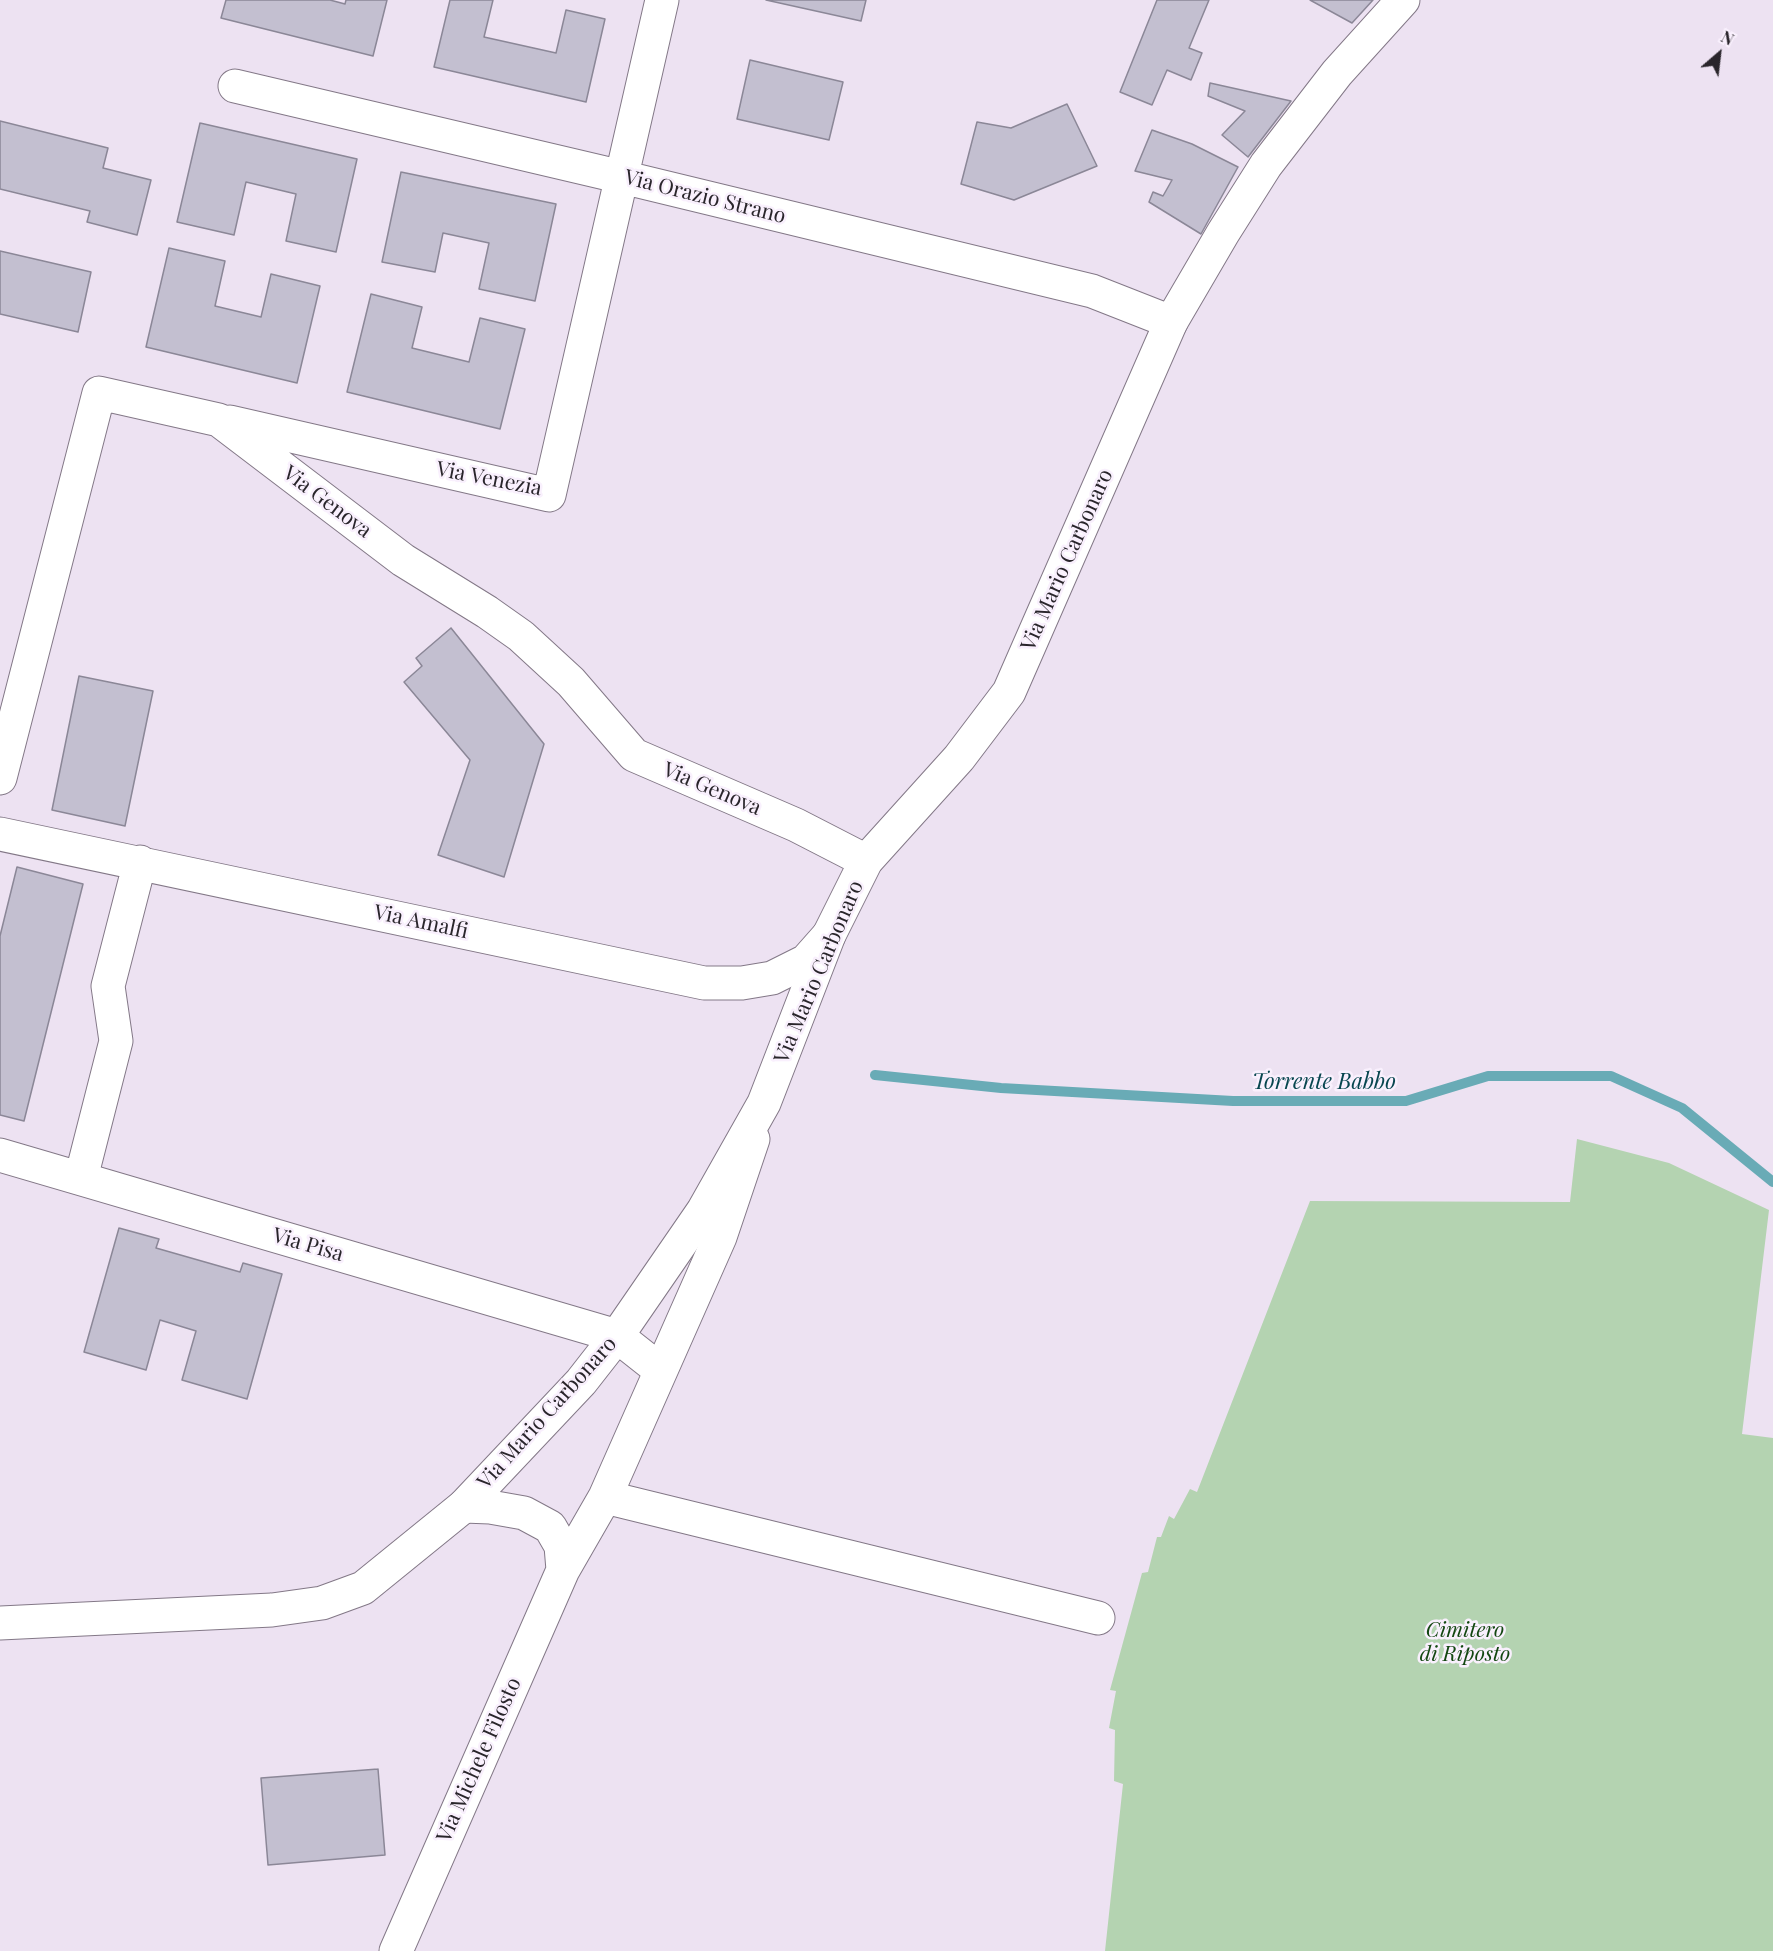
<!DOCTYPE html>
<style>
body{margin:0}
#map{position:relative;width:1773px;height:1951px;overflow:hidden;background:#ede2f2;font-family:"Playfair Display",serif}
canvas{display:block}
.north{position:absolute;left:1689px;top:24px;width:60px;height:60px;-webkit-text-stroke:4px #f9f0fd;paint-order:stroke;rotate:28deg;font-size:16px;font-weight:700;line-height:24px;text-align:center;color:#29252b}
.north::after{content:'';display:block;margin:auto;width:21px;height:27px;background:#29252b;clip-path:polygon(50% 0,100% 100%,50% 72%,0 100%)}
</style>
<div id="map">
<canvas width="1773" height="1951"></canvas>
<div class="north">N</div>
</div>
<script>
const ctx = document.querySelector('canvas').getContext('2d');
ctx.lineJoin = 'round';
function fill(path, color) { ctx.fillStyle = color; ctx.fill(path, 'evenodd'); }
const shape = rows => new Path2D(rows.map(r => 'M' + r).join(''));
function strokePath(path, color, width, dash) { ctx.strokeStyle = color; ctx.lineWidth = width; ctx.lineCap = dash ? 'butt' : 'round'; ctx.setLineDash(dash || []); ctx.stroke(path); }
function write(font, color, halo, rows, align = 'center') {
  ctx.font = font + ' "Playfair Display",serif'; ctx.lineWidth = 5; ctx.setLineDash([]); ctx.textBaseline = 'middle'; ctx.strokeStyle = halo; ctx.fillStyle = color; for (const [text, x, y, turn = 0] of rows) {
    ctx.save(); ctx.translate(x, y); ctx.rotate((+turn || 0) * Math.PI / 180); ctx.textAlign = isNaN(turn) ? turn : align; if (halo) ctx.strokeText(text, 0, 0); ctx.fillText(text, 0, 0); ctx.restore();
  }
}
const green = shape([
 [1577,1139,1669,1163,1769,1210,1742,1434,1773,1438,1773,1951,1105,1951,1123,1784,1114,1781,1115,1730,1109,1728,1116,1691,1110,1690,1142,1573,1148,1572,1157,1537,1161,1537,1169,1516,1174,1519,1190,1489,1197,1492,1310,1201,1570,1202]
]);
const stream = shape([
 [875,1075,1001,1088,1233,1101,1406,1101,1488,1076,1611,1076,1682,1108,1773,1182]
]);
const building = shape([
 [226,0,330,0,345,4,346,0,387,0,373,56,221,18,226,0],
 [450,0,493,0,484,37,556,53,566,10,605,19,586,102,434,67,450,0],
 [766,0,866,0,861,21,766,0],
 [1157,0,1209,0,1189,48,1202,53,1191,80,1167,70,1152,105,1120,92,1157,0],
 [1310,0,1373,0,1352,23,1310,0],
 [750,60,843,82,829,140,737,119,750,60],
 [1210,83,1291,101,1248,157,1222,135,1245,111,1208,96,1210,83],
 [1067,104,1097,166,1014,200,961,184,977,122,1011,128,1067,104],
 [0,121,108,148,103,168,151,180,137,235,87,222,90,211,0,189,0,121],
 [200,123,357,159,336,252,286,241,296,194,246,182,234,235,177,222,200,123],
 [1152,130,1192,144,1238,167,1201,234,1149,202,1153,192,1163,196,1172,180,1135,171,1152,130],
 [401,172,556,204,535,301,479,289,489,243,443,233,435,272,382,262,401,172],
 [169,248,225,261,215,306,261,317,271,274,320,286,297,383,146,347,169,248],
 [0,251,91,272,78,332,0,314,0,251],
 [371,294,422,307,412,348,469,362,480,318,525,329,500,429,347,392,371,294],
 [451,628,544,744,504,877,438,855,470,760,404,682,422,666,416,658,451,628],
 [79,676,153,691,125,826,52,810,79,676],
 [17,867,83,884,24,1121,0,1115,0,936,17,867],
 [119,1228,159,1239,156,1248,240,1272,243,1263,282,1274,247,1399,182,1380,196,1331,160,1320,146,1370,84,1352,119,1228],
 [378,1769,385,1855,268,1865,261,1778,378,1769]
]);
const street = shape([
 [235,86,622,177,1092,291,1171,322],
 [230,422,549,495,662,0],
 [0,778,99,393,219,420,403,560,487,612,521,636,571,682,634,755,796,825,866,861],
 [0,834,704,983,742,983,772,978,806,961,829,935],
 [0,1155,617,1336,660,1370],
 [81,1178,116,1041,108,986,140,862],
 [605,1497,1098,1618],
 [464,1506,490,1507,524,1513,550,1527,561,1546,563,1570],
 [396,1951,563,1570,605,1497,720,1237,753,1139]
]);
const secondary = shape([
 [0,1623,272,1610,322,1603,363,1588,464,1506,581,1382,617,1336,703,1211,764,1103,829,935,866,861,959,758,1009,692,1171,322,1223,233,1266,165,1337,73,1403,0]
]);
const streetNames = [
 ["Via Orazio Strano",705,197,14],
 ["Via Venezia",489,479,11],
 ["Via Genova",327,502,37],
 ["Via Mario Carbonaro",1067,560,-66],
 ["Via Genova",712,789,23],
 ["Via Amalfi",421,922,12],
 ["Via Mario Carbonaro",819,972,-67],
 ["Via Pisa",308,1245,16],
 ["Via Mario Carbonaro",547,1413,-48],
 ["Via Michele Filosto",479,1760,-66]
];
const parkNames = [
 ["Cimitero",1465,1630],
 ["di Riposto",1465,1654]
];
const waterNames = [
 ["Torrente Babbo",1324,1082]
];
fill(green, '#b4d3b1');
strokePath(stream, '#69abb6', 10);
fill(building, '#c3bfd0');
strokePath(building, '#8b8797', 1.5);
strokePath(street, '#837887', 35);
strokePath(secondary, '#837887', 35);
strokePath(street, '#fff', 33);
strokePath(secondary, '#fff', 33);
write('21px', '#29252b', '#f9f0fd', streetNames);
write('italic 21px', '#134711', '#f9f0fd', parkNames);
write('italic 22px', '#08464f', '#f9f0fd', waterNames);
</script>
